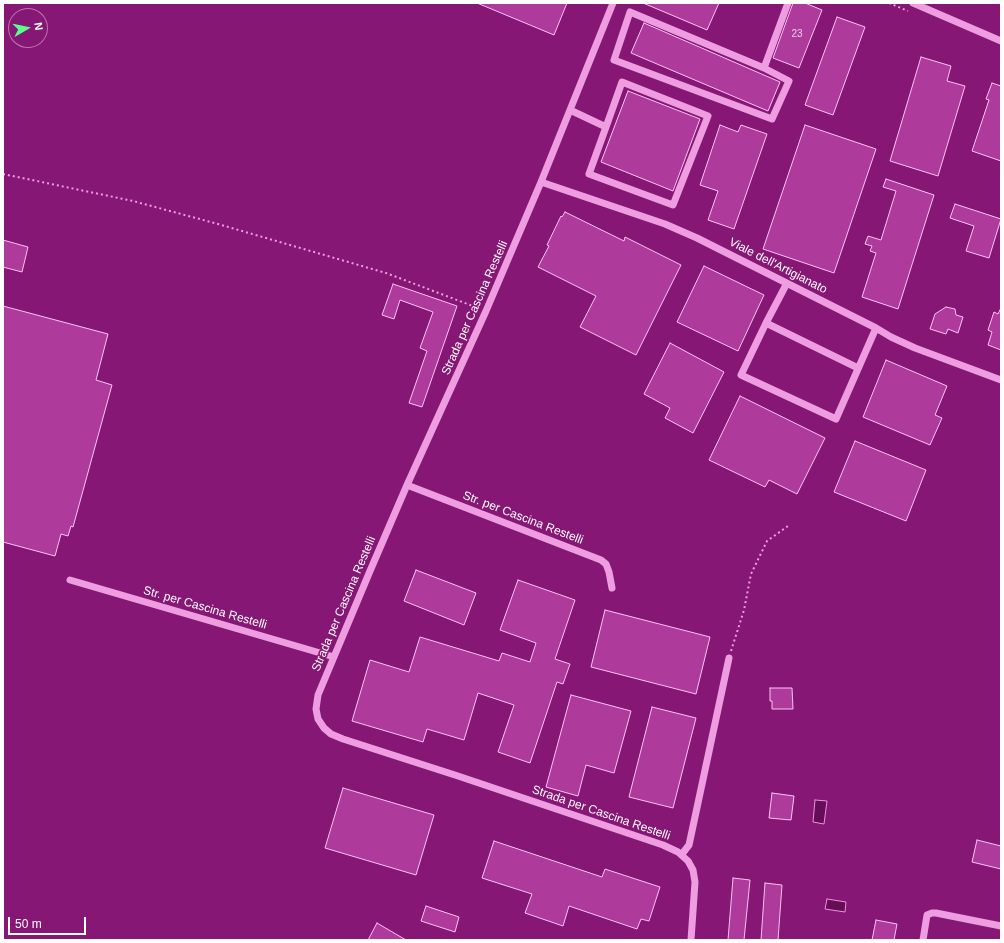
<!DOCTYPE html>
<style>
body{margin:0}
#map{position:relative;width:1004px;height:943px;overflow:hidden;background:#871774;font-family:Arial,sans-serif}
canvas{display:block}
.frame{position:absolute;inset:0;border:4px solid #fff;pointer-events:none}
.north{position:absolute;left:8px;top:8px;width:40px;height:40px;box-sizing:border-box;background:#871774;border:1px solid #b774ac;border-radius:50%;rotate:81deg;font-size:11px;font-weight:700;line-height:16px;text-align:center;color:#fff}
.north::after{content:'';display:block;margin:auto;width:14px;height:18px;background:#5aff8e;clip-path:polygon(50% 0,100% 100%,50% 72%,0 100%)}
.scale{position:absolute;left:8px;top:917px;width:78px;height:18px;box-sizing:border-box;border:2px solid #fff;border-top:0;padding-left:5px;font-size:12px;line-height:14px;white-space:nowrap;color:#fff;-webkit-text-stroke:3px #871774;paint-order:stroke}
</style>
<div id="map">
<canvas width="1004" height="943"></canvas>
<div class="frame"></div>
<div class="north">N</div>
<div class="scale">50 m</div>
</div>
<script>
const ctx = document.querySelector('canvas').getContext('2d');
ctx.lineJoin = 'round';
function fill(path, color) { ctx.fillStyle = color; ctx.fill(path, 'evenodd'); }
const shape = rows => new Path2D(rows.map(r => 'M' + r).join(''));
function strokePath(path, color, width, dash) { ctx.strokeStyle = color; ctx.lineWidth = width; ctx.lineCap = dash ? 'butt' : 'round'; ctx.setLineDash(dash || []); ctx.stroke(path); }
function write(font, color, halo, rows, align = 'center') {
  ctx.font = font + ' Arial,sans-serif'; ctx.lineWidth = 3; ctx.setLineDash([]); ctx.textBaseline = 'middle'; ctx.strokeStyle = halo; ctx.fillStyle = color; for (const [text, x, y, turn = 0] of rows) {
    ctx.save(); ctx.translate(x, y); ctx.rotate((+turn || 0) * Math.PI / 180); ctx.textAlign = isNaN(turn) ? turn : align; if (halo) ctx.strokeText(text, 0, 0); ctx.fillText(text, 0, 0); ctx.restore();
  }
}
const water = shape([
 [815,800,827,801,824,824,813,822,815,800],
 [827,899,846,902,845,912,825,909,827,899]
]);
const building = shape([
 [477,3,567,3,554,35,477,3],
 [643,3,719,3,707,30,643,3],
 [793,3,805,3,822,10,799,68,773,58,793,3],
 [837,17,865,27,833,115,805,105,837,17],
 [644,23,780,82,768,111,631,53,644,23],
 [921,57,951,66,947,81,965,86,938,176,890,161,921,57],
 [992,83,1001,86,1001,161,972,151,989,100,986,99,992,83],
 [628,91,700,119,673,191,601,162,628,91],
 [720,125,738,132,741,125,767,134,734,229,708,220,718,191,700,185,720,125],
 [805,125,876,149,834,273,763,249,805,125],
 [886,179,934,195,898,309,862,297,876,253,870,251,872,246,865,244,868,236,881,240,896,191,883,187,886,179],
 [955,204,1001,219,989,258,966,251,974,226,950,218,955,204],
 [565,212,624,241,625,237,681,265,636,355,580,327,596,296,538,267,549,246,547,245,561,216,562,217,565,212],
 [3,240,28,247,22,272,3,267,3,240],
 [704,266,764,295,738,351,677,322,704,266],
 [393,284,457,306,422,407,409,403,427,351,420,348,433,312,400,300,394,319,382,315,393,284],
 [3,306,108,334,96,380,112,385,73,527,71,526,68,536,61,534,55,556,3,542,3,306],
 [946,307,955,309,956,315,963,317,958,333,948,329,946,334,930,329,935,314,946,307],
 [1000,310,1001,310,1001,350,988,345,992,332,988,330,994,312,998,314,1000,310],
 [670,343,724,372,693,433,665,418,670,408,644,394,670,343],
 [886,360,947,386,935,415,942,418,930,445,863,417,886,360],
 [740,396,825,438,797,494,769,480,765,487,709,460,740,396],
 [855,441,926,470,906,521,834,492,855,441],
 [416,570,476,593,464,625,404,601,416,570],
 [518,580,575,600,555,659,570,664,563,684,557,682,530,763,498,752,514,705,478,693,464,740,427,729,423,742,352,721,370,660,409,672,420,637,499,661,502,653,530,662,536,643,500,630,518,580],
 [605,610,710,637,696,694,591,667,605,610],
 [770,688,792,688,793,709,772,709,772,701,770,701,770,688],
 [571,695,631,711,614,773,586,765,578,796,546,787,571,695],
 [652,707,696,718,673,808,629,797,652,707],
 [343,788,434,815,416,875,325,848,343,788],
 [772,793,794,796,791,820,769,818,772,793],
 [977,840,1001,846,1001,869,972,862,977,840],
 [494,841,602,877,605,869,660,887,649,921,641,919,637,929,569,906,563,926,525,913,532,894,482,878,494,841],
 [733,878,750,880,744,940,728,940,733,878],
 [765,883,782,885,778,940,761,940,765,883],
 [426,906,459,917,455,932,421,921,426,906],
 [876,920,897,924,894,940,872,940,876,920],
 [377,923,406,940,368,940,377,923]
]);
const path = shape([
 [889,3,908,11],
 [3,174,133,201,218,224,386,273,478,308],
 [731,651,744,610,751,574,767,541,788,526]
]);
const minor = shape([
 [613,3,541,182,486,311,407,485,370,571,318,695,316,709,318,719,324,728,331,734,343,739,458,776,663,845,678,852,688,861,693,870,695,882,691,940],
 [913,3,1001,41],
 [630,12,764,68,789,81,772,119,614,60,630,12],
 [764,68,788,3],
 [570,110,606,127,622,82,708,116,673,205,589,174,606,127],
 [541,182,665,224,697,238,876,328,891,337,915,348,1001,380],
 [787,283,766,323,741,375,836,419,876,328],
 [766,323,858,368],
 [407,485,601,560,606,564,609,572,612,588],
 [70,580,334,657],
 [682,854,689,845,729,658],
 [923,940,927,915,932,913,936,913,1001,926]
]);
const numberNames = [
 ["23",797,34]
];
const streetNames = [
 ["Viale dell'Artigianato",778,266,27],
 ["Strada per Cascina Restelli",475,308,-66],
 ["Str. per Cascina Restelli",523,518,21],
 ["Strada per Cascina Restelli",344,604,-67],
 ["Str. per Cascina Restelli",205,608,16],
 ["Strada per Cascina Restelli",601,813,19]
];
fill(water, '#640f55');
strokePath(water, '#f08fe3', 1);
fill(building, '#ae3b9c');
strokePath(building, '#fac3f2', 1);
strokePath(path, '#ee9de1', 2, [2, 3]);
strokePath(minor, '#ee9de1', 7);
write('10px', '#ebcee6', null, numberNames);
write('12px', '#fff', '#871774', streetNames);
</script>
